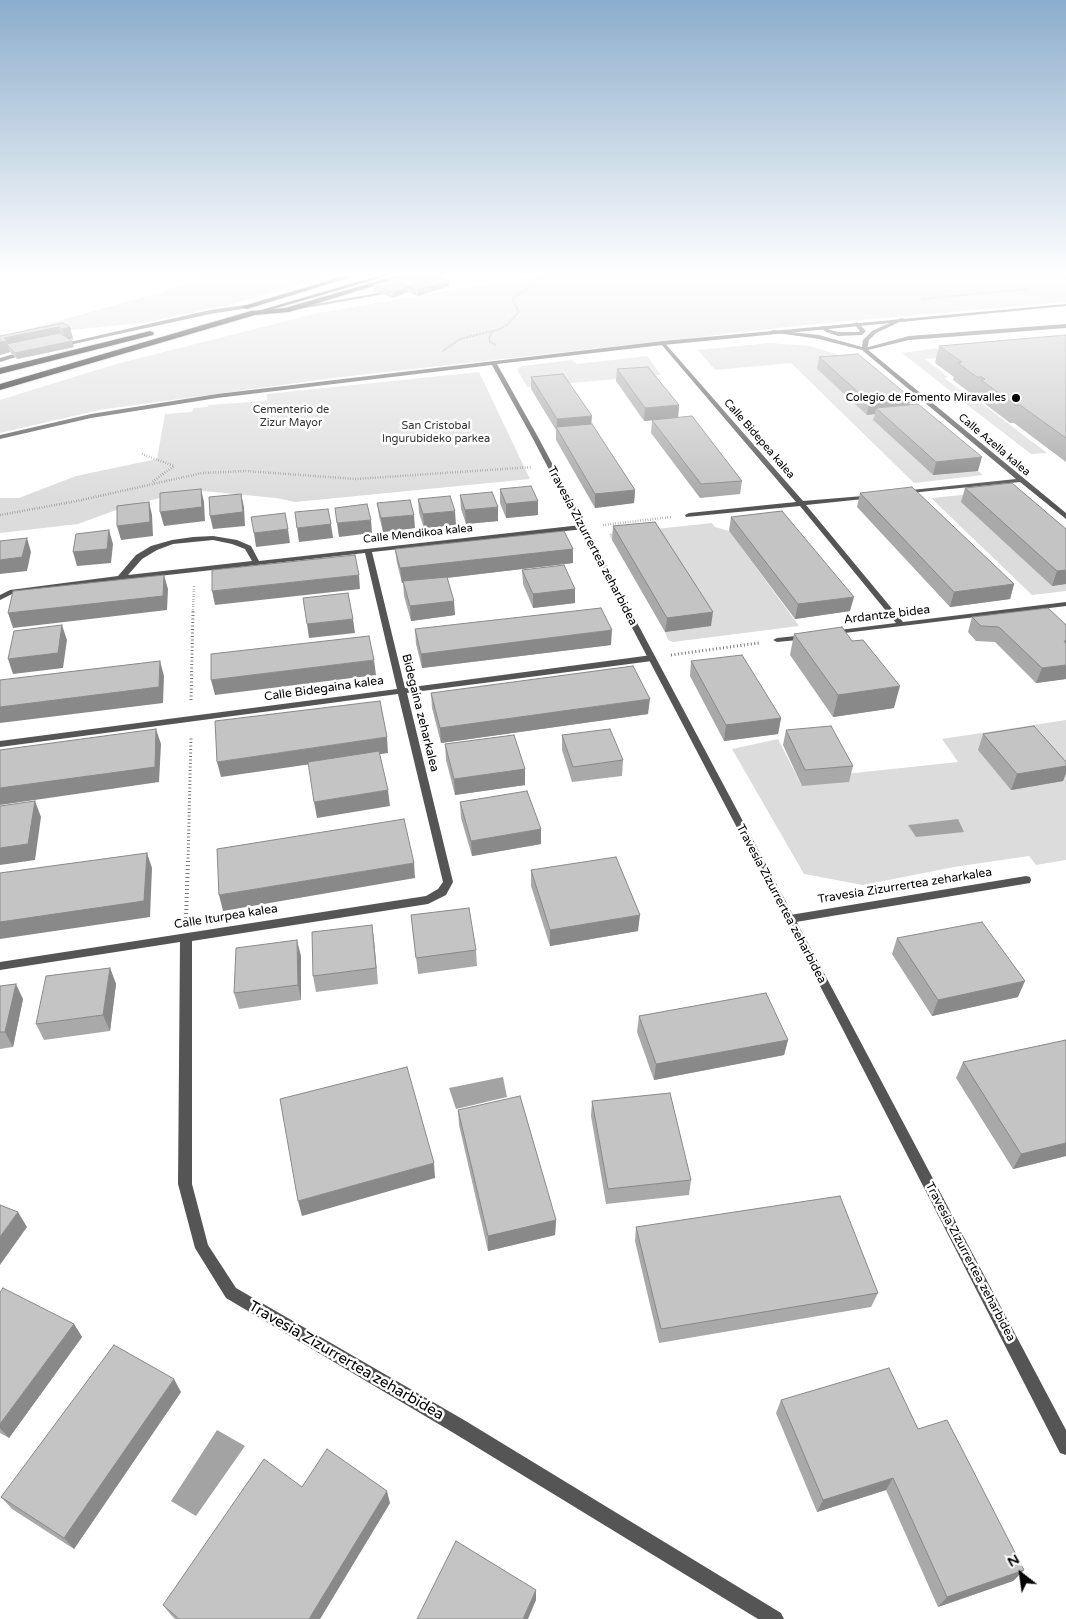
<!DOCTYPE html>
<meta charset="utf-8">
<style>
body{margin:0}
#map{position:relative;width:1066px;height:1619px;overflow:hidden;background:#fff;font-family:"Varela Round",sans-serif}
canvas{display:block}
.north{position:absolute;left:996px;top:1549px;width:50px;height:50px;-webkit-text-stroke:4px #fff;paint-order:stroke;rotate:330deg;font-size:14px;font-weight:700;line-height:20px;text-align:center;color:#000}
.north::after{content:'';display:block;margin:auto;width:18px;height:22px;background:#000;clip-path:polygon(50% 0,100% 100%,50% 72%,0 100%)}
</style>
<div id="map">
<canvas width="1066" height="1619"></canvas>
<div class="north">N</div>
</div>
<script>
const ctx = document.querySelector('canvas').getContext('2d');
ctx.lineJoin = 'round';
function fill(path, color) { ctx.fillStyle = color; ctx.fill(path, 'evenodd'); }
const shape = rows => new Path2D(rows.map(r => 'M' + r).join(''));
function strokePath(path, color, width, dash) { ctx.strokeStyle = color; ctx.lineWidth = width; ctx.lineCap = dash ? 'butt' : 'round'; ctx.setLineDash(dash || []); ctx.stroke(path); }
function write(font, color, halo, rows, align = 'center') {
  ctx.font = font + ' "Varela Round",sans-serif'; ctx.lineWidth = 5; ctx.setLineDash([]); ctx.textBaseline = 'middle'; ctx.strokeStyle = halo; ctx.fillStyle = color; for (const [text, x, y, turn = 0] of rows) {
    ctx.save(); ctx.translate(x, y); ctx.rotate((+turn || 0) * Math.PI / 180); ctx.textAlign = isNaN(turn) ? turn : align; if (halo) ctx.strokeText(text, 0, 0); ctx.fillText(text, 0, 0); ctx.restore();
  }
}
const green = shape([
 [212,274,339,274,228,305,142,323,0,337,159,293],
 [526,274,1066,274,1066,302,805,325,333,378,99,410,0,433,0,400,51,384,120,363,318,313,504,281,526,276],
 [770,343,810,346,845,357,908,411,874,421,933,475,978,471,983,475,914,483,791,363,715,370,698,350],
 [938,348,1003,352,925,359,948,377,944,378,969,396,958,397,902,353],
 [647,356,661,375,527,387,517,369,522,366,572,360,577,364],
 [479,372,530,479,295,502,276,498,193,490,127,506,78,524,0,533,0,498,19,498,76,476,157,459,165,414,192,412,193,408,208,407,208,405,267,401,267,394],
 [976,399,1047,453,1031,454,961,400],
 [1001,491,1052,586,1066,584,1066,591,1032,595,931,498],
 [712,523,715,527,729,531,799,626,673,642,668,640,665,632,711,626,654,536,612,540,609,534],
 [1066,720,1066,860,1036,865,1029,856,954,867,863,885,804,874,732,749,778,739,802,786,845,774,958,762,942,739]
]);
const water = shape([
 [958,819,964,832,916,837,908,825],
 [503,1077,507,1097,456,1109,449,1088],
 [217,1430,245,1446,196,1516,171,1501]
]);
const pathFar3 = shape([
 [922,299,1028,289],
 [493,331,489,337,490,342,496,345],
 [443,351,460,339,500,329,507,325,519,312,512,299,523,292,534,280,548,274]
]);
const pathFar2 = shape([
 [142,454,174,466,152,482],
 [0,515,77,501,202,473,246,471,356,479,532,467],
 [603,525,671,517],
 [193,612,194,586]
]);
const pathFar1 = shape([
 [671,655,759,643],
 [191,700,193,611],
 [188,862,191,737]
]);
const path = shape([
 [186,918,188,861]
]);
const service = shape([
 [393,289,395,291,379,295,289,311,286,309,378,293,393,289],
 [246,305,248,308,210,314,60,347,57,345,210,310,246,305],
 [1066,324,1066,328,909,340,864,351,861,349,909,336,1066,324],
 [24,351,26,352,26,354,0,362,0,358,24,351]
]);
const minor = shape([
 [901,318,906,319,876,333,869,340,867,349,1066,513,1066,519,1020,482,900,494,899,493,902,491,1016,479,862,350,819,339,770,332,773,330,819,335,862,347,863,340,872,331,901,318],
 [857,322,866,331,862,335,838,336,826,332,820,327,825,326,830,330,838,332,859,332,860,331,854,324,857,322],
 [663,341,803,501,875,495,875,497,873,498,806,505,903,622,1066,602,1066,606,828,635,828,631,831,631,896,623,800,506,686,517,685,515,689,513,796,502,661,344,660,343,663,341],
 [581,525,584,525,584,529,372,552,405,688,652,655,656,658,652,661,407,693,453,882,446,895,428,904,192,941,192,1184,208,1245,236,1288,464,1420,781,1613,784,1619,758,1619,452,1432,226,1298,195,1248,178,1184,180,942,0,970,0,962,426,896,438,889,443,882,398,694,0,747,0,741,397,689,365,553,42,589,12,594,0,600,0,595,10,590,118,576,136,555,151,546,172,540,193,537,213,536,237,540,251,546,259,561,581,525],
 [213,540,232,544,245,549,252,561,128,575,142,559,157,550,173,544,213,540],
 [805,635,808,635,808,639,777,642,773,640,777,638,805,635],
 [1026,876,1030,877,1031,880,1030,883,790,923,786,922,784,919,786,916,790,915,1026,876]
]);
const tertiary = shape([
 [1066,304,1066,306,663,345,497,364,538,437,849,1020,1066,1430,1066,1455,1060,1453,841,1026,532,437,492,365,217,398,91,418,0,439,0,435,91,414,217,394,663,341,1066,304]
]);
const trunk = shape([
 [385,274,394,274,256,314,251,313,385,274]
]);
const motorway = shape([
 [351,274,361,274,247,309,240,307,351,274],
 [402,274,412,274,289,312,255,315,0,390,0,384,251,311,285,308,402,274],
 [150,331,154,333,153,335,0,374,0,368,150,331]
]);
const wall = shape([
 [443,277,443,279,449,286,418,296,408,292,393,298,373,291,373,285],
 [63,323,70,327,73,339,70,339,74,347,17,359,10,352,0,355,0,336],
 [1066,335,1066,462,1014,423,1010,423,976,397,977,395,973,395,953,380,954,377,935,363,939,346],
 [819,357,910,405,978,471,933,475,873,420,875,414,867,415,817,369],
 [617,369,679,405,678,417,742,481,740,494,700,498,651,433,652,420,644,421,616,381],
 [531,377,591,424,635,490,634,503,595,508,556,440,556,430,531,389],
 [1012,483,1066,584,1052,586,961,502,965,488],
 [500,489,538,501,538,515,506,518,500,503],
 [860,493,1014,584,1010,599,950,607,857,507],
 [460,495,498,521,466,524,461,509],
 [418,499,456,525,424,528,419,513],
 [377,503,415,528,383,532,379,516],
 [731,517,850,611,795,619,729,531],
 [613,526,711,626,665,632,612,540],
 [395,549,573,549,573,563,447,578,455,615,411,621,404,596,403,582,402,583,397,563],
 [522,570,575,589,575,603,533,608,523,584],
 [972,617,1066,625,1066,679,1036,683,995,642,976,641,968,632],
 [415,629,611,645,422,668,416,644],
 [794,634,852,641,894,708,833,717,790,655],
 [691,661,781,718,778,734,724,741,690,676],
 [431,693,648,714,441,743,432,708],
 [786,730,853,766,849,782,802,786,783,745],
 [983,734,1066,762,1066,773,1063,781,1011,790,978,750],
 [562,735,623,760,622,776,572,782,562,750],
 [445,744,525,769,525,785,455,795,446,760],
 [460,802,541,844,472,856,461,818],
 [531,870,638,931,550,946,531,886],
 [411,915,476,950,477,966,418,974],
 [372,925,378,984,316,992,313,976],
 [897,938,1018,997,932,1016,892,954],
 [301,956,301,1000,239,1009,234,993],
 [110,968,116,984,110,1031,44,1040,36,1024],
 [0,986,23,999,13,1047,0,1049],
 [639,1016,788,1040,784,1055,654,1080,637,1032],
 [1066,1040,1066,1156,1013,1169,956,1078,963,1062],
 [592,1101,691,1180,689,1195,606,1204,591,1116],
 [458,1110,556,1220,555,1235,488,1251,459,1125],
 [636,1227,878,1293,871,1307,659,1343,635,1241],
 [0,1292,74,1324,82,1337,9,1438,0,1433],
 [181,1392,74,1549,12,1509,1,1497],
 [781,1400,918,1429,1024,1570,1013,1581,938,1607,886,1490,817,1512,776,1413],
 [302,1487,390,1503,320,1619,175,1619,171,1615,163,1605]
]);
const shadedWall = shape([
 [449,281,449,286,418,296,418,290],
 [408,287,408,292,393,298,393,292],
 [59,327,62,338,8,346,10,352,0,355,0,342,4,338],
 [70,327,73,339,65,340,62,329],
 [72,341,74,347,17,359,15,353],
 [911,398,908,411,876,408,875,414,867,415,869,402],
 [679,405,678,418,644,421,645,408],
 [592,416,591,428,557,429,557,419],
 [982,457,978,471,933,475,936,462],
 [201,489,204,502,205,521,164,526,160,512],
 [635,490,634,503,595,508,595,494],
 [241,494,244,507,245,526,213,529,210,516],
 [538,501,538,515,506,518,506,504],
 [149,502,152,515,153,536,121,540,117,526],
 [498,507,498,521,466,524,465,510],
 [455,511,456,525,424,528,423,514],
 [414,515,415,528,383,532,381,518],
 [371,520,372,533,339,537,337,523],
 [331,524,333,538,299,542,297,528],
 [288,529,290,543,256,547,254,533],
 [109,530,113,544,111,563,77,566,73,552],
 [27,538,31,552,27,571,0,574,0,560],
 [573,549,573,563,402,583,400,568],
 [1066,570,1066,584,1052,586,1057,571],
 [164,575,168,589,167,610,13,628,8,613],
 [359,575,360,589,215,605,212,591],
 [1014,584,1010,599,950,607,954,592],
 [575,589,575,603,533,608,533,594],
 [854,597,850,611,795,619,798,604],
 [454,601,455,615,411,621,410,606],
 [713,612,711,626,665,632,667,618],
 [353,619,355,633,309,638,307,624],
 [62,625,67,640,63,668,13,674,8,659],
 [612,630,611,645,422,668,421,654],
 [374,660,376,675,215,695,211,680],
 [160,661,164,676,163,703,0,723,0,707],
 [1066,665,1066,679,1036,683,1042,668],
 [900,686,894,708,833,717,838,695],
 [650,699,648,714,441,743,440,728],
 [781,718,778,734,724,741,726,725],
 [156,729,161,744,159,782,0,805,0,788],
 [387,737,388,753,221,777,217,762],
 [1066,766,1066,773,1063,781,1011,790,1017,774],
 [525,769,525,785,455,795,454,779],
 [388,790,390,806,317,818,314,802],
 [35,801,41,817,35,860,0,865,0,848],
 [541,829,541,844,472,856,471,841],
 [147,853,152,868,150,917,0,939,0,922],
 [414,863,415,878,223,911,219,895],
 [640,915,638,931,550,946,550,930],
 [372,925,374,940,378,984,376,968],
 [297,940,301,956,301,1000,298,985],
 [110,968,116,984,110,1031,103,1015],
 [1025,981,1018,997,932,1016,938,1000],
 [16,984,23,999,13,1047,5,1032],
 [788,1040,784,1055,654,1080,656,1064],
 [1066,1143,1066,1156,1013,1169,1021,1154],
 [434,1163,435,1178,302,1216,298,1201],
 [18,1212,27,1227,0,1265,0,1237],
 [556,1220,555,1235,488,1251,488,1236],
 [74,1324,82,1337,9,1438,0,1428,0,1424],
 [174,1379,181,1392,74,1549,64,1538],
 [893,1478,886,1490,817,1512,823,1500],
 [387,1491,390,1503,320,1619,309,1619],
 [1024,1570,1013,1581,938,1607,947,1597],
 [536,1590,536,1600,528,1619,523,1619]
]);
const building = shape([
 [410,274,442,274,443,277,439,278,449,281,418,290,408,287,393,292,373,285,410,274],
 [63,323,70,327,62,329,59,327,4,338,7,341,0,342,0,336,63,323],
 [60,333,72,341,15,353,8,346,7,344,60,333],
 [1066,335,1066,438,1020,405,1015,405,981,380,985,379,982,377,977,377,958,363,962,362,939,346,1066,335],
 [858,354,911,398,869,402,819,357,858,354],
 [648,367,679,405,645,408,617,369,648,367],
 [563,374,592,416,557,419,531,377,563,374],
 [918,404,982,457,936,462,876,408,918,404],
 [692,416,742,481,701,484,652,420,692,416],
 [592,424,635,490,595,494,556,427,592,424],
 [1012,483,1066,529,1066,570,1057,571,965,488,1012,483],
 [531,486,538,501,506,504,500,489,531,486],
 [912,487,1014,584,954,592,860,493,912,487],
 [201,489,202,507,160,512,160,493,201,489],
 [492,492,498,507,465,510,460,495,492,492],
 [241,494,243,512,210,516,209,497,241,494],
 [450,496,455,511,423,514,418,499,450,496],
 [410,500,414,515,381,518,377,503,410,500],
 [149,502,150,522,117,526,117,506,149,502],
 [367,504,371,520,337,523,335,508,367,504],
 [328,509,331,524,297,528,295,512,328,509],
 [782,511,854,597,798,604,731,517,782,511],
 [285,513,288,529,254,533,251,517,285,513],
 [655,522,713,612,667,618,613,526,655,522],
 [109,530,107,549,73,552,76,534,109,530],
 [564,531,573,549,400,568,395,549,564,531],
 [27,538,22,557,0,560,0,541,27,538],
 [355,555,359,575,212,591,212,570,355,555],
 [564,565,575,589,533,594,522,570,564,565],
 [164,575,163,596,8,613,13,591,164,575],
 [447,577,454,601,410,606,403,581,447,577],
 [348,593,353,619,307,624,303,598,348,593],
 [601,608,612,630,421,654,415,629,601,608],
 [1048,608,1066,625,1066,641,1064,641,1066,644,1066,665,1042,668,999,627,981,626,972,617,1048,608],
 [62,625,58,653,8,659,14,631,62,625],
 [842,627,852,641,863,640,900,686,838,695,794,634,842,627],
 [369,636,374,660,211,680,211,654,369,636],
 [742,655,781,718,726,725,691,661,742,655],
 [160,661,159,687,0,707,0,680,160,661],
 [633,666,650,699,440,728,431,693,633,666],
 [380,701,387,737,217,762,215,721,380,701],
 [831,726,853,766,805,770,786,730,831,726],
 [1034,726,1066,762,1066,766,1017,774,983,734,1034,726],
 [156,729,155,767,0,788,0,750,156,729],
 [610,729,623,760,573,767,562,735,610,729],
 [514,735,525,769,454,779,445,744,514,735],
 [379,751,388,790,314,802,308,762,379,751],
 [527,791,541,829,471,841,460,802,527,791],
 [35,801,28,844,0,848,0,806,35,801],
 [404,819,414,863,219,895,217,849,404,819],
 [147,853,144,901,0,922,0,873,147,853],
 [616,857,640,915,550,930,531,870,616,857],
 [469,908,476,950,416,958,411,915,469,908],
 [982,922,1025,981,938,1000,897,938,982,922],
 [372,925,376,968,313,976,312,932,372,925],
 [297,940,298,985,234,993,236,948,297,940],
 [110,968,103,1015,36,1024,46,976,110,968],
 [16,984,5,1032,0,1032,0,986,16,984],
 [766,993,788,1040,656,1064,639,1016,766,993],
 [1066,1040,1066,1143,1021,1154,963,1062,1066,1040],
 [407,1067,434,1163,298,1201,280,1099,407,1067],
 [670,1093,691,1180,608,1189,592,1101,670,1093],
 [520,1096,556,1220,488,1236,458,1110,520,1096],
 [840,1196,878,1293,661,1329,636,1227,840,1196],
 [0,1205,18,1212,0,1237,0,1205],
 [3,1288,74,1324,0,1424,0,1292,3,1288],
 [114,1345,174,1379,64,1538,1,1497,114,1345],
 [889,1368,918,1429,947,1420,1024,1570,947,1597,893,1478,823,1500,781,1400,889,1368],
 [327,1449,387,1491,309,1619,179,1619,163,1605,264,1459,302,1487,327,1449],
 [456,1541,536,1590,523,1619,417,1619,456,1541]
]);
const markers = [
 [1016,398,5,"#000"]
];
const farPoinames = [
 ["Colegio de Fomento Miravalles",1006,398]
];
const farParknames = [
 ["Cementerio de",291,410],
 ["Zizur Mayor",291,423],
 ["San Cristobal",436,426],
 ["Ingurubideko parkea",436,439]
];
const farStreetnames = [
 ["Calle Bidepea kalea",759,439,49],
 ["Calle Azella kalea",994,445,40],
 ["Calle Mendikoa kalea",418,534,-6]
];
const streetNames = [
 ["Travesía Zizurrertea zeharbidea",592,546,62],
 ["Ardantze bidea",887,615,-7],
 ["Calle Bidegaina kalea",324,689,-8],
 ["Bidegaina zeharkalea",420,713,76],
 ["Travesía Zizurrertea zeharkalea",905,886,-9],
 ["Travesía Zizurrertea zeharbidea",781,904,62],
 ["Calle Iturpea kalea",226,917,-9],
 ["Travesía Zizurrertea zeharbidea",970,1262,62]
];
const nearStreetnames = [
 ["Travesía Zizurrertea zeharbidea",346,1361,30]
];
fill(green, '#dcdcdc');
fill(water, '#a3a3a3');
strokePath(trunk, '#dbdbdb', 2);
strokePath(motorway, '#dbdbdb', 2);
strokePath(pathFar3, '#777', 2, [0.5, 1]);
strokePath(pathFar2, '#777', 2.5, [0.5, 2]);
strokePath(pathFar1, '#777', 3, [1, 2.5]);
strokePath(path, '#777', 4, [1, 3]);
fill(service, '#555');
fill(minor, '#555');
fill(tertiary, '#555');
fill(trunk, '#000');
fill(motorway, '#000');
fill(wall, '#a9a9a9');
fill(shadedWall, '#898989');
fill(building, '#c4c4c4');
strokePath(building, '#898989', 1);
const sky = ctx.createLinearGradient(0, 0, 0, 500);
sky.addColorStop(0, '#8cadcc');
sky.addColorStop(0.55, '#fff');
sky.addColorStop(1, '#ffffff00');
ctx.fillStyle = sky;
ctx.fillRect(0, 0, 1066, 500);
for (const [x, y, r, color] of markers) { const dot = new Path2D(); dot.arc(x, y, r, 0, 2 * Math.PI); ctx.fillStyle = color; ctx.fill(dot); strokePath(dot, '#fff', 2); }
write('11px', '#000', '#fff', farPoinames, 'right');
write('11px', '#333', '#fff', farParknames);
write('11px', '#000', '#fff', farStreetnames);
write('12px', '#000', '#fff', streetNames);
write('15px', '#000', '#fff', nearStreetnames);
</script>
